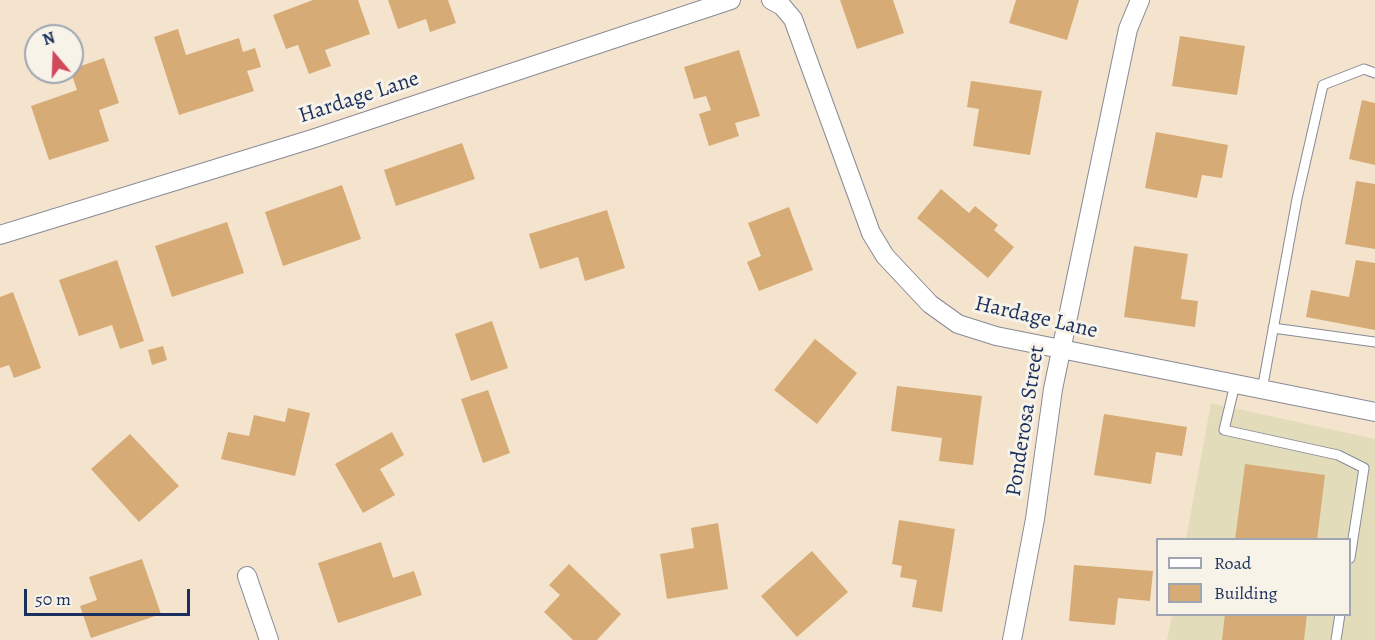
<!DOCTYPE html>
<style>
body{margin:0}
#map{position:relative;width:1375px;height:640px;overflow:hidden;background:#f4e4cd;font-family:Alegreya,serif}
canvas{display:block}
.legend{position:absolute;left:1156px;top:538px;width:195px;height:78px;box-sizing:border-box;background:#f7f3e8;border:2px solid #9fa5b1;margin:0;padding:8px 10px;list-style:none;font-size:18px;color:#1b2f5e}
.legend li{display:flex;align-items:center;gap:12px;height:30px}
.legend b{width:30px;border:2px solid #9fa5b1}
.north{position:absolute;left:24px;top:24px;width:60px;height:60px;box-sizing:border-box;background:#f7f3e8;border:2px solid #9fa5b1;border-radius:50%;rotate:341deg;font-size:16px;font-weight:700;line-height:24px;text-align:center;color:#1b2f5e}
.north::after{content:'';display:block;margin:auto;width:21px;height:27px;background:#d1495b;clip-path:polygon(50% 0,100% 100%,50% 72%,0 100%)}
.scale{position:absolute;left:24px;top:589px;width:166px;height:27px;box-sizing:border-box;border:3px solid #1b2f5e;border-top:0;padding-left:8px;font-size:18px;line-height:21px;white-space:nowrap;color:#1b2f5e;-webkit-text-stroke:4px #f7f3e8;paint-order:stroke}
</style>
<div id="map">
<canvas width="1375" height="640"></canvas>
<ul class="legend">
<li><b style="height:8px;background:#fff"></b>Road</li>
<li><b style="height:16px;background:#d6ab76"></b>Building</li>
</ul>
<div class="north">N</div>
<div class="scale">50 m</div>
</div>
<script>
const ctx = document.querySelector('canvas').getContext('2d');
ctx.lineJoin = 'round';
function fill(path, color) { ctx.fillStyle = color; ctx.fill(path, 'evenodd'); }
const shape = rows => new Path2D(rows.map(r => 'M' + r).join(''));
function strokePath(path, color, width, dash) { ctx.strokeStyle = color; ctx.lineWidth = width; ctx.lineCap = dash ? 'butt' : 'round'; ctx.setLineDash(dash || []); ctx.stroke(path); }
function write(font, color, halo, rows, align = 'center') {
  ctx.font = font + ' Alegreya,serif'; ctx.lineWidth = 6; ctx.setLineDash([]); ctx.textBaseline = 'middle'; ctx.strokeStyle = halo; ctx.fillStyle = color; for (const [text, x, y, turn = 0] of rows) {
    ctx.save(); ctx.translate(x, y); ctx.rotate((+turn || 0) * Math.PI / 180); ctx.textAlign = isNaN(turn) ? turn : align; if (halo) ctx.strokeText(text, 0, 0); ctx.fillText(text, 0, 0); ctx.restore();
  }
}
const built = shape([
 [1211,403,1375,439,1375,640,1167,640,1172,615,1350,614,1350,540,1186,539]
]);
const building = shape([
 [313,0,358,0,370,34,325,50,331,66,309,74,298,45,286,49,273,15],
 [388,0,448,0,456,23,430,32,426,19,398,29],
 [840,0,893,0,904,33,857,49],
 [1016,0,1079,0,1067,40,1009,23],
 [178,29,186,55,239,38,243,52,255,48,261,67,247,71,254,91,179,115,154,37],
 [1180,36,1245,46,1237,95,1172,86],
 [739,50,760,116,735,123,739,136,709,146,699,114,711,110,706,96,694,99,684,67],
 [104,58,119,103,99,110,109,141,49,160,31,106,77,90,71,72,72,69],
 [971,81,1042,91,1030,155,973,146,979,109,967,107],
 [1362,100,1375,103,1375,165,1349,159],
 [1156,132,1228,145,1222,178,1202,175,1197,198,1145,188],
 [462,143,475,179,396,206,384,170],
 [1356,181,1375,184,1375,249,1345,244],
 [342,185,361,239,283,266,265,212],
 [941,189,969,213,975,206,998,225,994,230,1014,247,988,278,917,218],
 [789,207,813,270,759,291,747,262,761,256,748,223],
 [607,210,625,268,585,281,578,257,540,269,529,234],
 [227,222,244,273,172,297,155,246],
 [1134,246,1188,254,1181,299,1198,301,1195,327,1124,317],
 [117,260,144,341,120,349,112,325,79,336,59,280],
 [1356,260,1375,263,1375,330,1306,317,1311,290,1349,297],
 [13,292,41,368,14,378,9,365,0,368,0,297],
 [492,321,508,368,471,381,455,334],
 [815,339,857,373,817,424,774,390],
 [163,346,167,360,152,365,148,350],
 [897,386,982,396,973,465,939,461,942,438,891,431],
 [488,390,510,453,483,463,461,399],
 [288,408,310,413,295,476,221,459,228,432,249,436,254,415,285,422],
 [1104,414,1187,427,1182,456,1156,452,1151,484,1094,475],
 [392,432,404,455,380,469,395,495,363,513,335,464],
 [130,434,179,486,139,522,91,469],
 [1245,464,1325,475,1317,540,1235,540],
 [899,520,955,529,942,612,912,607,917,580,900,577,902,566,892,564],
 [718,523,728,589,667,599,660,554,694,548,691,528],
 [381,542,393,578,414,571,422,595,338,623,318,563],
 [812,551,848,592,797,637,761,596],
 [142,559,161,614,91,638,80,606,97,600,89,577],
 [569,564,621,614,597,640,573,640,544,612,560,595,549,585],
 [1074,565,1153,571,1150,601,1118,598,1115,625,1069,621],
 [1225,614,1307,614,1304,640,1222,640]
]);
const service = shape([
 [1273,328,1375,342],
 [1235,384,1224,430,1338,455,1364,468,1350,558],
 [1262,390,1297,199,1323,85,1364,69,1375,73],
 [1336,640,1340,614]
]);
const minor = shape([
 [771,0,782,6,793,19,871,233,885,256,930,304,958,324,996,336,1375,412],
 [0,235,312,139,731,0],
 [247,576,269,640],
 [1012,640,1035,519,1053,389,1128,29,1140,0]
]);
const streetNames = [
 ["Hardage Lane",359,98,-18],
 ["Hardage Lane",1036,318,13],
 ["Ponderosa Street",1026,421,-81]
];
fill(built, '#e2dcba');
fill(building, '#d6ab76');
strokePath(service, '#888a96', 11);
strokePath(minor, '#888a96', 20);
strokePath(service, '#fff', 9);
strokePath(minor, '#fff', 18);
write('22px', '#1b2f5e', '#f7f3e8', streetNames);
</script>
